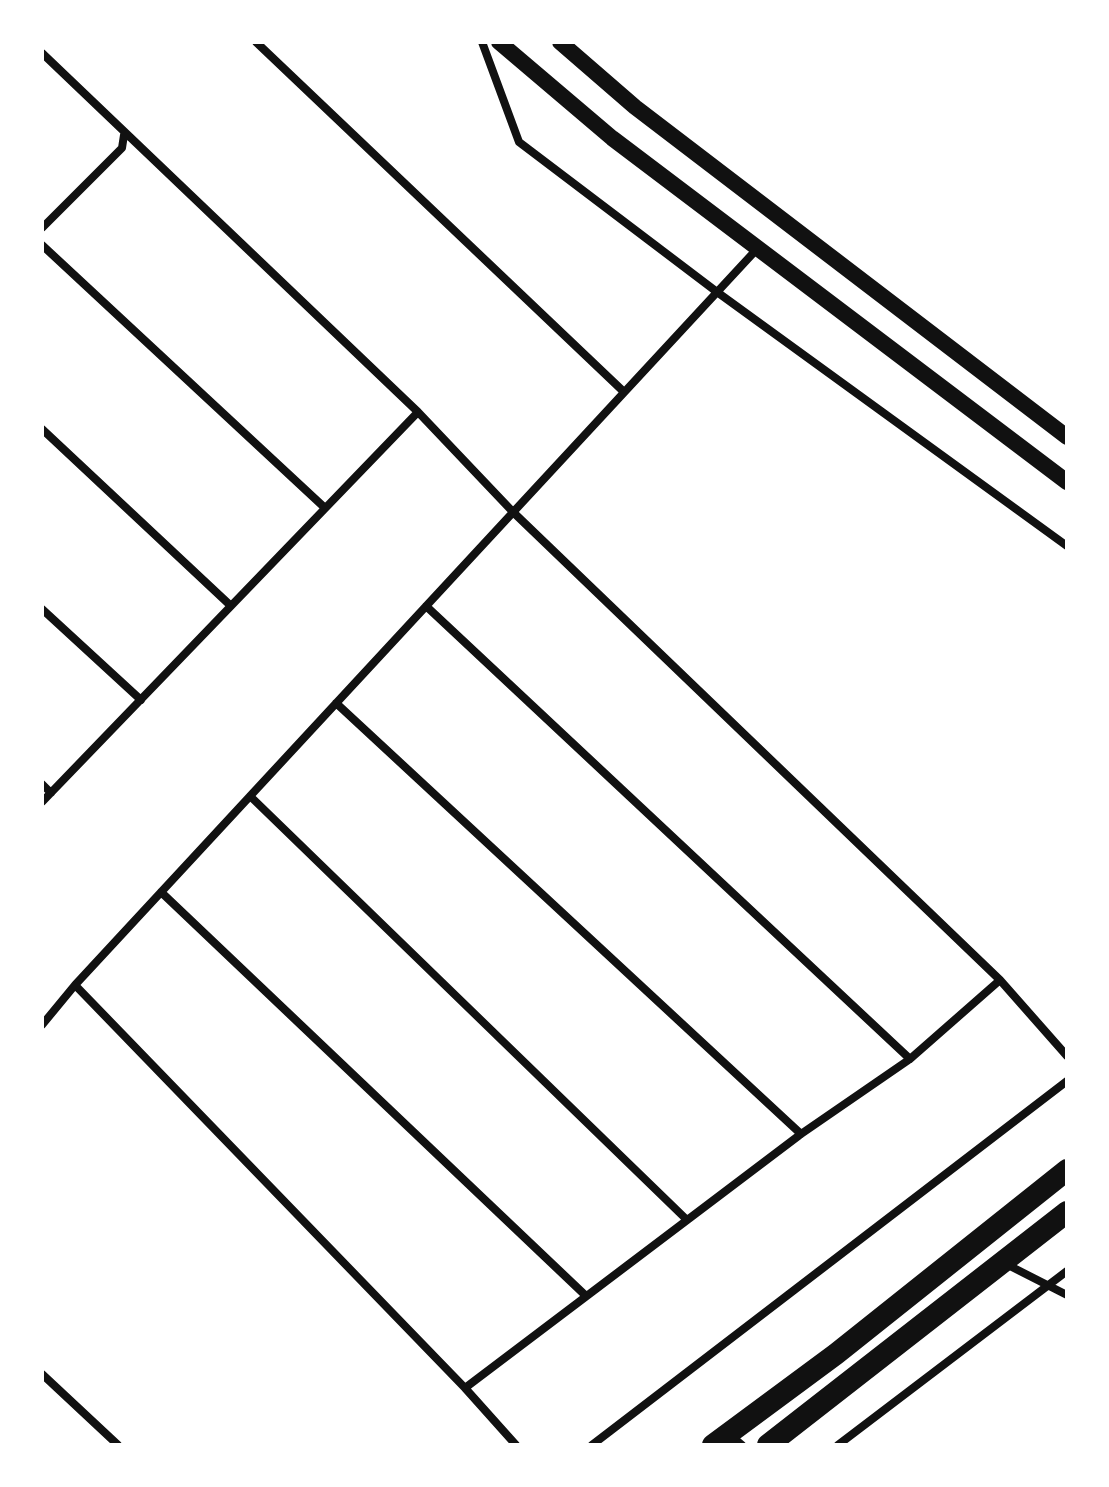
<!DOCTYPE html>
<style>
body{margin:0}
#map{position:relative;width:1109px;height:1487px;overflow:hidden;background:#fff;font-family:Arial,sans-serif}
canvas{display:block}
.frame{position:absolute;inset:0;border:44px solid #fff;pointer-events:none}
</style>
<div id="map">
<canvas width="1109" height="1487"></canvas>
<div class="frame"></div>
</div>
<script>
const ctx = document.querySelector('canvas').getContext('2d');
ctx.lineJoin = 'round';
const shape = rows => new Path2D(rows.map(r => 'M' + r).join(''));
function strokePath(path, color, width, dash) { ctx.strokeStyle = color; ctx.lineWidth = width; ctx.lineCap = dash ? 'butt' : 'round'; ctx.setLineDash(dash || []); ctx.stroke(path); }
const minor = shape([
 [256,42,624,392],
 [482,42,519,142,717,292,1067,546],
 [42,53,418,412,513,512,1000,980,1067,1056],
 [42,228,122,148,124,135],
 [42,245,325,508],
 [42,429,231,606],
 [426,606,910,1059],
 [42,609,141,700],
 [336,703,801,1134],
 [42,784,51,793],
 [250,796,686,1219],
 [42,802,418,412],
 [161,892,585,1295],
 [75,985,465,1388,516,1445],
 [42,1025,75,985,757,249],
 [1004,1263,1067,1295],
 [42,1374,118,1445],
 [465,1388,801,1134,910,1059,1000,980],
 [729,1434,742,1445],
 [592,1445,1067,1081],
 [838,1445,1067,1271]
]);
const secondary = shape([
 [499,42,612,138,1067,482],
 [560,42,635,107,1067,437]
]);
const trunk = shape([
 [713,1445,836,1354,1067,1170],
 [768,1445,1067,1212]
]);
strokePath(minor, '#111', 8);
strokePath(secondary, '#111', 16);
strokePath(trunk, '#111', 22);
</script>
